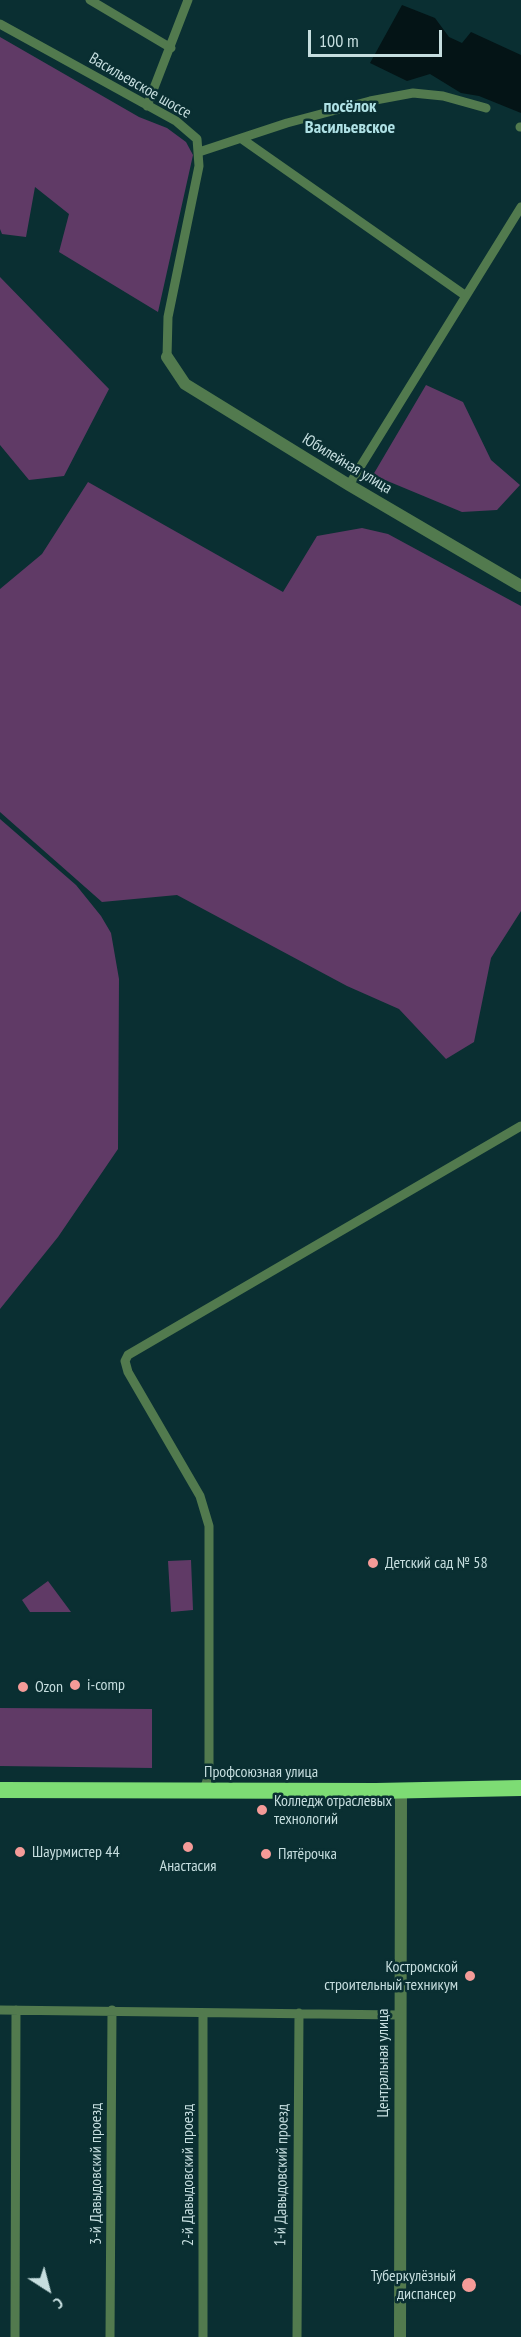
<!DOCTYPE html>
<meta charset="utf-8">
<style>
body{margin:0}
#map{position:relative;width:521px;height:2337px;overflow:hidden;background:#0a2f32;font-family:"PT Sans Narrow",sans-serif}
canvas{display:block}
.north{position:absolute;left:18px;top:2259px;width:60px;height:60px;-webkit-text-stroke:4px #0a2f32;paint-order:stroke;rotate:144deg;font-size:16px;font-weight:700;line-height:24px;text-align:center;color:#c6dedf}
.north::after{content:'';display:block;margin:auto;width:21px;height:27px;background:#c6dedf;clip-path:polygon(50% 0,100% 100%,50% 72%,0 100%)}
.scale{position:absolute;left:308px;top:30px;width:134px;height:27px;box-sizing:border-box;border:3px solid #c6dedf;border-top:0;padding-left:8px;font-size:18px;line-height:21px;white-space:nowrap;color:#c6dedf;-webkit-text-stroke:4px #0a2f32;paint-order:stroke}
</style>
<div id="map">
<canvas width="521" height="2337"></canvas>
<div class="north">С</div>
<div class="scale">100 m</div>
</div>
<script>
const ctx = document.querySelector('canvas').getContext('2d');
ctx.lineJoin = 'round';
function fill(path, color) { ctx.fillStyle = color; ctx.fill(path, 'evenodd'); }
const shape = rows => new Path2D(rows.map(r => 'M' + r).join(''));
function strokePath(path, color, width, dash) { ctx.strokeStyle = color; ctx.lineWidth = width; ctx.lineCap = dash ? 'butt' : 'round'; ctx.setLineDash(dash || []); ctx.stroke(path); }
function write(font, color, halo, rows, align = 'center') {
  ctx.font = font + ' "PT Sans Narrow",sans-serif'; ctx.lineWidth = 5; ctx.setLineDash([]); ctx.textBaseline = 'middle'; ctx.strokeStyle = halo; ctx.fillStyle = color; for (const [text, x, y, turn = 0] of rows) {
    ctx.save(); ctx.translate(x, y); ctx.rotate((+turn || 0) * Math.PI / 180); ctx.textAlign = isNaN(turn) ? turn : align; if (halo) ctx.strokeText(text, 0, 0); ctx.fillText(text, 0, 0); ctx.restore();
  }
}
const green = shape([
 [0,37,139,117,167,128,186,142,193,155,158,312,59,252,69,214,35,187,26,237,2,234,0,229],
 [0,277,109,389,64,476,29,480,0,445],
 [426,385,463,402,491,460,520,485,497,510,462,512,373,475],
 [88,482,283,592,317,536,362,528,388,534,521,606,521,911,491,958,474,1042,446,1059,399,1009,347,986,177,895,102,902,0,812,0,589,42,554],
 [0,819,76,885,101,916,111,933,119,979,118,1149,58,1237,0,1309],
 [191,1560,193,1610,171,1612,168,1561],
 [48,1581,71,1612,30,1612,22,1600],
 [0,1708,152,1709,152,1768,0,1766]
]);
const water = shape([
 [402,5,435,18,449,37,462,43,471,32,521,55,521,113,479,96,461,93,430,74,407,81,370,63]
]);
const minor = shape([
 [90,0,171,48],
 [0,24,176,121,197,139,199,166,168,317,167,357],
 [147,106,188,0],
 [520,127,521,127],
 [242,139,466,296],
 [199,152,287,123,370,101,413,93,443,96,486,108],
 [349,485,521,207],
 [204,1790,209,1774,209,1526,200,1496,128,1372,125,1361,128,1355,521,1126],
 [0,2010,400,2015],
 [203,2013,203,2337],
 [15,2337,16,2010],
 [110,2337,112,2010],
 [297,2337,299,2013]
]);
const tertiary = shape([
 [167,357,185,384,349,485,521,586],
 [400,2337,401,1790]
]);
const trunk = shape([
 [0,1790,376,1791,521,1788]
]);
const markers = [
 [373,1563,6,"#f59b98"],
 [75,1685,6,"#f59b98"],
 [23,1687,6,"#f59b98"],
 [262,1810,6,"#f59b98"],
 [188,1847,6,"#f59b98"],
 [20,1852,6,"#f59b98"],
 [266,1854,6,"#f59b98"],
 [470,1976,6,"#f59b98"],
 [469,2285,8,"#f59b98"]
];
const streetNames = [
 ["Васильевское шоссе",140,86,30],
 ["Юбилейная улица",347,464,31],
 ["Профсоюзная улица",261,1772],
 ["Центральная улица",383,2063,-90],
 ["3-й Давыдовский проезд",96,2174,-90],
 ["2-й Давыдовский проезд",188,2175,-90],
 ["1-й Давыдовский проезд",282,2175,-89]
];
const poiNames = [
 ["Детский сад № 58",385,1563],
 ["i-comp",87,1685],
 ["Ozon",35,1687],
 ["Колледж отраслевых",274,1801],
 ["технологий",274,1819],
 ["Шаурмистер 44",32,1852],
 ["Пятёрочка",278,1854],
 ["Анастасия",188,1866,"center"],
 ["Костромской",458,1967,"right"],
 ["строительный техникум",458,1985,"right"],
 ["Туберкулёзный",456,2276,"right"],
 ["диспансер",456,2294,"right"]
];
const neighbourhoodNames = [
 ["посёлок",350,107],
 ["Васильевское",350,128]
];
fill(green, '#603a66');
fill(water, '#041416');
strokePath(minor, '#527a4e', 9);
strokePath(tertiary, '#527a4e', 12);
strokePath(trunk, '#7ddc74', 16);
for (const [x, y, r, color] of markers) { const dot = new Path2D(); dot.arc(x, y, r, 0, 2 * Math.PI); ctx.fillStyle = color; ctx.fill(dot); strokePath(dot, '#0a2f32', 2); }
write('16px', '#c6dedf', '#0a2f32', streetNames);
write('16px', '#c6dedf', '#0a2f32', poiNames, 'left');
write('bold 18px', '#afe1e5', '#0a2f32', neighbourhoodNames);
</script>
